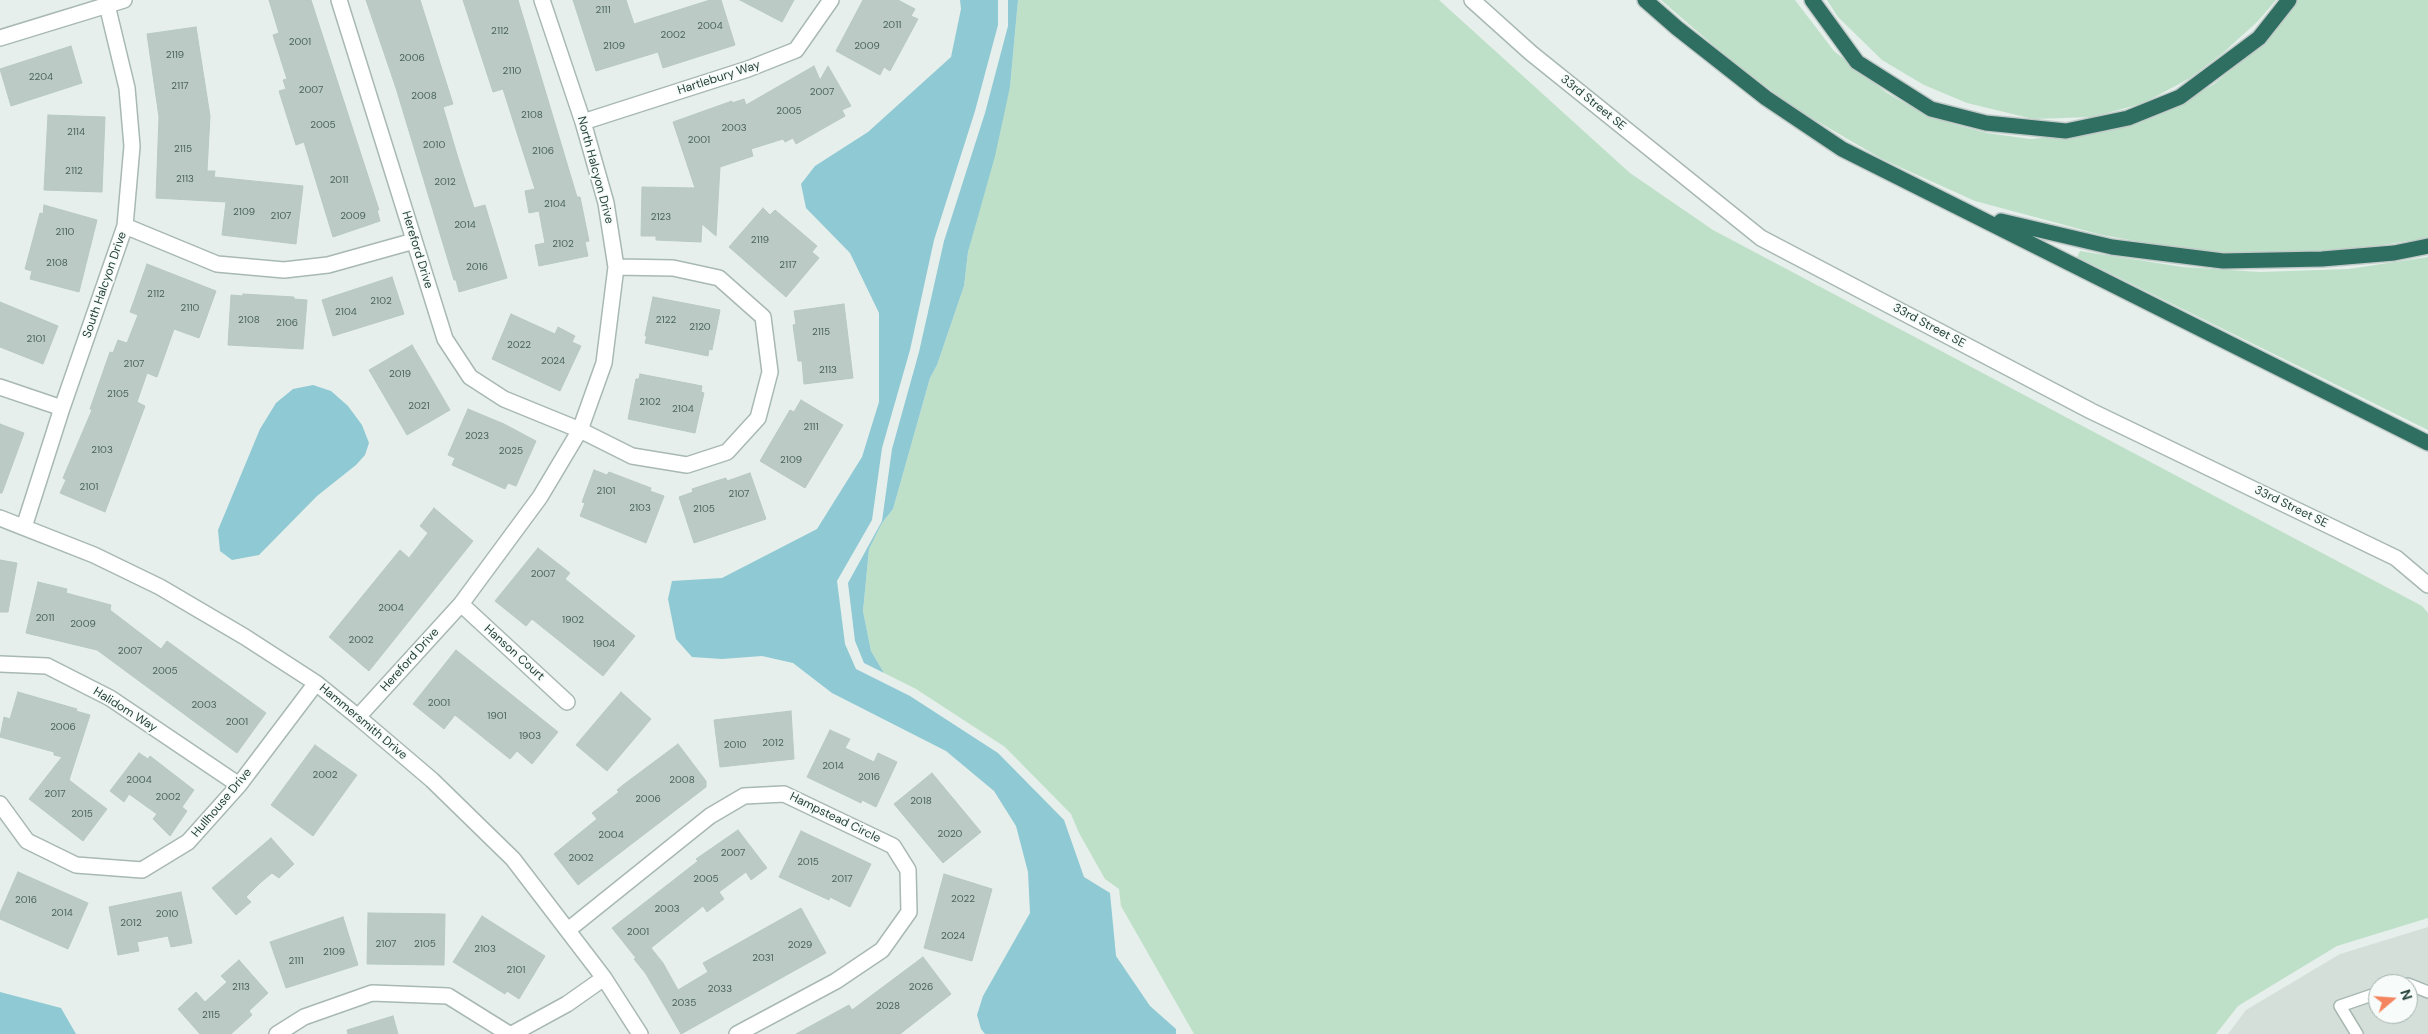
<!DOCTYPE html>
<style>
body{margin:0}
#map{position:relative;width:2428px;height:1034px;overflow:hidden;background:#e6efeb;font-family:"DM Sans",sans-serif}
canvas{display:block}
.north{position:absolute;left:2368px;top:974px;width:50px;height:50px;box-sizing:border-box;background:#f7fbf9;border:1px solid #a3b1ad;border-radius:50%;rotate:72deg;font-size:14px;font-weight:700;line-height:20px;text-align:center;color:#24423a}
.north::after{content:'';display:block;margin:auto;width:18px;height:22px;background:#f4845f;clip-path:polygon(50% 0,100% 100%,50% 72%,0 100%)}
</style>
<div id="map">
<canvas width="2428" height="1034"></canvas>
<div class="north">N</div>
</div>
<script>
const ctx = document.querySelector('canvas').getContext('2d');
ctx.lineJoin = 'round';
function fill(path, color) { ctx.fillStyle = color; ctx.fill(path, 'evenodd'); }
const shape = rows => new Path2D(rows.map(r => 'M' + r).join(''));
function strokePath(path, color, width, dash) { ctx.strokeStyle = color; ctx.lineWidth = width; ctx.lineCap = dash ? 'butt' : 'round'; ctx.setLineDash(dash || []); ctx.stroke(path); }
function write(font, color, halo, rows, align = 'center') {
  ctx.font = font + ' "DM Sans",sans-serif'; ctx.lineWidth = 4; ctx.setLineDash([]); ctx.textBaseline = 'middle'; ctx.strokeStyle = halo; ctx.fillStyle = color; for (const [text, x, y, turn = 0] of rows) {
    ctx.save(); ctx.translate(x, y); ctx.rotate((+turn || 0) * Math.PI / 180); ctx.textAlign = isNaN(turn) ? turn : align; if (halo) ctx.strokeText(text, 0, 0); ctx.fillText(text, 0, 0); ctx.restore();
  }
}
const built = shape([
 [2428,927,2428,1034,2228,1034,2246,1010,2340,954],
 [2378,984,2408,984,2408,1014,2378,1014]
]);
const green = shape([
 [1018,0,1439,0,1630,173,1713,230,2422,606,2428,613,2428,918,2337,946,2238,1006,2216,1034,1194,1034,1121,906,1119,889,1105,879,1079,833,1071,814,1005,747,916,689,884,673,871,651,863,611,869,549,882,523,893,509,930,378,937,365,964,286,968,252,1010,87],
 [1661,0,1795,0,1834,51,1887,93,1919,111,1953,124,1987,133,2030,139,2103,132,2132,125,2168,111,2214,84,2257,48,2298,0,2428,0,2428,238,2376,246,2325,251,2275,253,2217,252,2147,243,2102,235,1975,201,1882,159,1798,110,1735,64],
 [1827,0,2276,0,2258,21,2223,53,2190,78,2144,103,2093,117,2033,119,1967,103,1924,85,1882,60,1838,17],
 [2080,251,2183,267,2260,272,2348,269,2428,257,2428,430,2077,257]
]);
const water = shape([
 [960,0,998,0,998,25,975,111,934,240,910,350,882,448,872,520,837,581,845,644,856,669,910,696,998,753,1064,820,1084,877,1110,893,1116,956,1150,1006,1176,1029,1176,1034,985,1034,981,1029,977,1015,983,996,1030,913,1028,872,1016,826,994,791,946,751,832,693,793,663,762,656,722,659,692,657,676,639,668,599,672,581,722,578,817,529,862,457,879,402,879,313,850,253,806,208,801,184,815,166,868,132,951,57,961,9],
 [1008,0,1018,0,1010,87,995,156,968,252,964,286,937,365,930,378,893,509,882,523,869,549,863,611,871,651,884,673,864,663,855,641,848,583,882,521,892,449,919,352,944,241,985,113,1008,26],
 [313,385,331,391,348,406,362,425,369,443,365,455,356,465,317,496,259,555,232,560,220,551,218,530,260,429,276,403,293,389],
 [0,992,61,1008,76,1034,0,1034]
]);
const building = shape([
 [269,0,311,0,379,210,377,210,380,221,333,237,304,142,296,145,279,91,286,89,283,80,287,79,273,35,279,33,269,0],
 [366,0,420,0,453,104,443,107,458,158,474,208,485,205,507,278,459,292,456,280,454,280,396,88,366,0],
 [463,0,518,0,577,197,580,197,589,241,585,242,588,256,539,266,535,245,545,243,539,211,529,213,525,191,535,189,503,89,493,92,463,0],
 [573,0,626,0,634,24,710,0,721,0,735,45,663,68,658,52,596,71,573,0],
 [740,0,794,0,782,22,740,0],
 [863,0,898,0,915,9,911,16,918,19,890,71,884,67,880,75,836,51,863,0],
 [196,27,210,116,207,171,215,171,214,177,303,186,296,244,222,235,226,202,156,198,159,117,147,34,196,27],
 [71,46,82,83,11,106,0,69,71,46],
 [814,66,820,80,828,66,851,106,842,110,845,116,796,144,793,138,785,142,783,139,751,149,753,156,720,167,716,236,702,224,701,242,656,240,656,236,641,236,642,187,695,188,673,122,732,101,732,103,744,99,746,105,814,66],
 [48,115,105,117,102,192,44,190,48,115],
 [44,205,97,220,79,292,30,279,32,271,25,269,40,213,43,214,44,205],
 [763,208,770,215,775,210,817,246,812,252,819,258,786,297,729,247,763,208],
 [147,264,216,291,199,338,174,329,157,377,147,373,137,402,145,406,105,512,60,493,66,480,63,478,92,410,90,409,110,352,113,353,118,340,127,343,138,315,130,312,147,264],
 [392,277,404,314,333,336,322,300,392,277],
 [243,294,294,297,294,299,307,300,303,349,228,345,231,295,243,296,243,294],
 [653,297,720,310,712,350,709,349,708,356,645,343,647,336,645,336,653,297],
 [0,302,58,326,43,364,0,347,0,302],
 [844,304,853,378,804,384,802,361,798,361,793,325,796,324,794,311,844,304],
 [511,314,555,334,558,327,575,336,572,342,581,346,560,391,492,359,511,314],
 [412,345,450,410,407,435,369,370,412,345],
 [640,374,702,386,701,392,704,393,695,433,628,419,636,379,639,379,640,374],
 [801,400,843,425,805,488,760,461,790,410,794,412,801,400],
 [468,409,504,424,536,441,516,486,508,483,505,489,452,465,455,458,448,455,468,409],
 [0,424,24,433,2,493,0,493,0,424],
 [594,470,607,475,609,472,651,488,650,491,664,496,646,543,580,516,585,503,582,502,594,470],
 [750,473,766,519,694,543,679,497,693,492,692,489,716,481,726,478,727,481,750,473],
 [434,508,473,541,369,671,329,637,400,550,409,558,428,533,420,526,434,508],
 [538,548,570,573,565,579,635,636,603,676,532,619,526,626,495,601,538,548],
 [0,560,17,563,8,612,0,612,0,560],
 [38,582,67,589,66,593,111,605,110,610,161,649,167,641,266,713,237,753,97,650,26,633,38,582],
 [456,650,558,732,532,764,517,751,510,759,455,715,444,729,413,704,456,650],
 [18,692,77,709,76,711,90,715,69,780,107,809,83,841,29,799,62,757,54,755,54,752,0,737,4,717,10,719,18,692],
 [621,692,651,719,607,771,576,745,621,692],
 [791,711,794,759,720,767,714,720,791,711],
 [830,730,850,739,845,748,874,762,878,753,897,762,876,807,862,800,861,803,807,777,830,730],
 [678,744,706,781,706,787,578,885,554,854,597,819,592,813,619,792,617,790,623,785,678,744],
 [315,745,357,775,313,836,271,805,315,745],
 [139,753,148,759,150,756,194,790,182,807,187,811,170,836,153,819,157,814,129,794,124,802,110,791,139,753],
 [932,773,981,832,943,863,894,804,932,773],
 [738,830,767,868,751,880,746,872,719,892,724,899,707,912,703,906,651,948,663,963,678,990,708,972,703,963,801,908,826,953,681,1034,646,974,634,959,636,958,612,928,698,861,696,859,738,830],
 [801,831,871,864,850,907,830,897,829,900,779,877,801,831],
 [271,838,294,864,279,878,272,873,260,883,246,897,251,902,236,915,212,888,271,838],
 [18,872,88,903,68,949,0,919,0,913,18,872],
 [944,874,992,889,972,961,924,948,944,874],
 [181,892,192,943,171,947,168,936,137,942,139,951,118,955,109,907,181,892],
 [368,913,445,914,444,965,367,964,368,913],
 [482,916,545,956,519,999,507,991,505,994,453,962,482,916],
 [343,917,358,965,286,988,270,942,343,917],
 [923,957,951,994,900,1034,796,1034,849,1005,852,1010,923,957],
 [239,960,268,993,249,1011,252,1015,231,1034,200,1034,178,1009,196,992,205,1002,227,982,221,976,239,960],
 [393,1016,398,1034,348,1034,347,1030,393,1016]
]);
const lane = shape([
 [2408,984,2428,992],
 [2357,1034,2340,1006,2378,993]
]);
const street = shape([
 [339,0,445,339,470,377,504,399,580,430,632,456,687,465,727,452,758,418,770,372,763,317,719,278,673,268,616,267],
 [1472,0,1531,53,1761,238,2091,411,2396,558,2428,585],
 [0,38,124,0],
 [583,122,748,69,796,50,831,0],
 [125,226,217,264,284,270,328,265,414,241],
 [0,387,62,408],
 [0,518,94,555,160,587,245,637,316,683,358,717,432,780,513,859,604,978,640,1034],
 [24,527,62,408,125,226,132,146,127,88,107,5],
 [461,604,567,702],
 [0,664,47,666,110,698,239,785],
 [358,717,461,604,540,497,580,430,604,363,616,267,606,203,583,122,542,0],
 [0,804,27,841,76,865,142,870,188,842,239,785,316,683],
 [568,930,710,816,744,796,784,794,893,846,908,870,909,912,882,950,836,981,737,1034],
 [277,1034,304,1017,372,993,448,996,509,1034],
 [512,1034,567,1004,604,978]
]);
const highway = shape([
 [1645,0,1677,28,1766,98,1842,149,2428,443],
 [1812,0,1857,62,1931,109,1986,123,2066,131,2128,118,2180,97,2259,38,2289,0],
 [2001,221,2112,247,2223,261,2322,259,2394,253,2428,246]
]);
const numberNames = [
 ["2111",603,10],
 ["2011",892,25],
 ["2004",710,26],
 ["2112",500,31],
 ["2002",673,35],
 ["2001",300,42],
 ["2109",614,46],
 ["2009",867,46],
 ["2119",175,55],
 ["2006",412,58],
 ["2110",512,71],
 ["2204",41,77],
 ["2117",180,86],
 ["2007",311,90],
 ["2007",822,92],
 ["2008",424,96],
 ["2005",789,111],
 ["2108",532,115],
 ["2005",323,125],
 ["2003",734,128],
 ["2114",76,132],
 ["2001",699,140],
 ["2010",434,145],
 ["2115",183,149],
 ["2106",543,151],
 ["2112",74,171],
 ["2113",185,179],
 ["2011",339,180],
 ["2012",445,182],
 ["2104",555,204],
 ["2109",244,212],
 ["2107",281,216],
 ["2009",353,216],
 ["2123",661,217],
 ["2014",465,225],
 ["2110",65,232],
 ["2119",760,240],
 ["2102",563,244],
 ["2108",57,263],
 ["2117",788,265],
 ["2016",477,267],
 ["2112",156,294],
 ["2102",381,301],
 ["2110",190,308],
 ["2104",346,312],
 ["2108",249,320],
 ["2122",666,320],
 ["2106",287,323],
 ["2120",700,327],
 ["2115",821,332],
 ["2101",36,339],
 ["2022",519,345],
 ["2024",553,361],
 ["2107",134,364],
 ["2113",828,370],
 ["2019",400,374],
 ["2105",118,394],
 ["2102",650,402],
 ["2021",419,406],
 ["2104",683,409],
 ["2111",811,427],
 ["2023",477,436],
 ["2103",102,450],
 ["2025",511,451],
 ["2109",791,460],
 ["2101",89,487],
 ["2101",606,491],
 ["2107",739,494],
 ["2103",640,508],
 ["2105",704,509],
 ["2007",543,574],
 ["2004",391,608],
 ["2011",45,618],
 ["1902",573,620],
 ["2009",83,624],
 ["2002",361,640],
 ["1904",604,644],
 ["2007",130,651],
 ["2005",165,671],
 ["2001",439,703],
 ["2003",204,705],
 ["1901",497,716],
 ["2001",237,722],
 ["2006",63,727],
 ["1903",530,736],
 ["2012",773,743],
 ["2010",735,745],
 ["2014",833,766],
 ["2002",325,775],
 ["2016",869,777],
 ["2004",139,780],
 ["2008",682,780],
 ["2017",55,794],
 ["2002",168,797],
 ["2006",648,799],
 ["2018",921,801],
 ["2015",82,814],
 ["2020",950,834],
 ["2004",611,835],
 ["2007",733,853],
 ["2002",581,858],
 ["2015",808,862],
 ["2005",706,879],
 ["2017",842,879],
 ["2022",963,899],
 ["2016",26,900],
 ["2003",667,909],
 ["2014",62,913],
 ["2010",167,914],
 ["2012",131,923],
 ["2001",638,932],
 ["2024",953,936],
 ["2107",386,944],
 ["2105",425,944],
 ["2029",800,945],
 ["2103",485,949],
 ["2109",334,952],
 ["2031",763,958],
 ["2111",296,961],
 ["2101",516,970],
 ["2113",241,987],
 ["2026",921,987],
 ["2033",720,989],
 ["2035",684,1003],
 ["2028",888,1006],
 ["2115",211,1015]
];
const streetNames = [
 ["Hartlebury Way",719,78,-18],
 ["33rd Street SE",1593,103,39],
 ["North Halcyon Drive",595,170,75],
 ["Hereford Drive",417,250,73],
 ["South Halcyon Drive",105,285,-71],
 ["33rd Street SE",1929,326,28],
 ["33rd Street SE",2291,507,26],
 ["Hanson Court",514,653,42],
 ["Hereford Drive",410,660,-48],
 ["Halidom Way",125,710,32],
 ["Hammersmith Drive",363,722,40],
 ["Hullhouse Drive",222,803,-50],
 ["Hampstead Circle",835,818,26]
];
fill(built, '#d4dfda');
fill(green, '#bfe0c8');
fill(water, '#8ec9d4');
fill(building, '#bbcac4');
strokePath(building, '#b8c9c2', 1);
strokePath(lane, '#a8b8b2', 14);
strokePath(street, '#a8b8b2', 18);
strokePath(highway, '#c2cac8', 18);
strokePath(lane, '#fff', 11);
strokePath(street, '#fff', 15);
strokePath(highway, '#2f6f62', 15);
write('10px', '#4a645c', null, numberNames);
write('12px', '#24423a', '#f7fbf9', streetNames);
</script>
